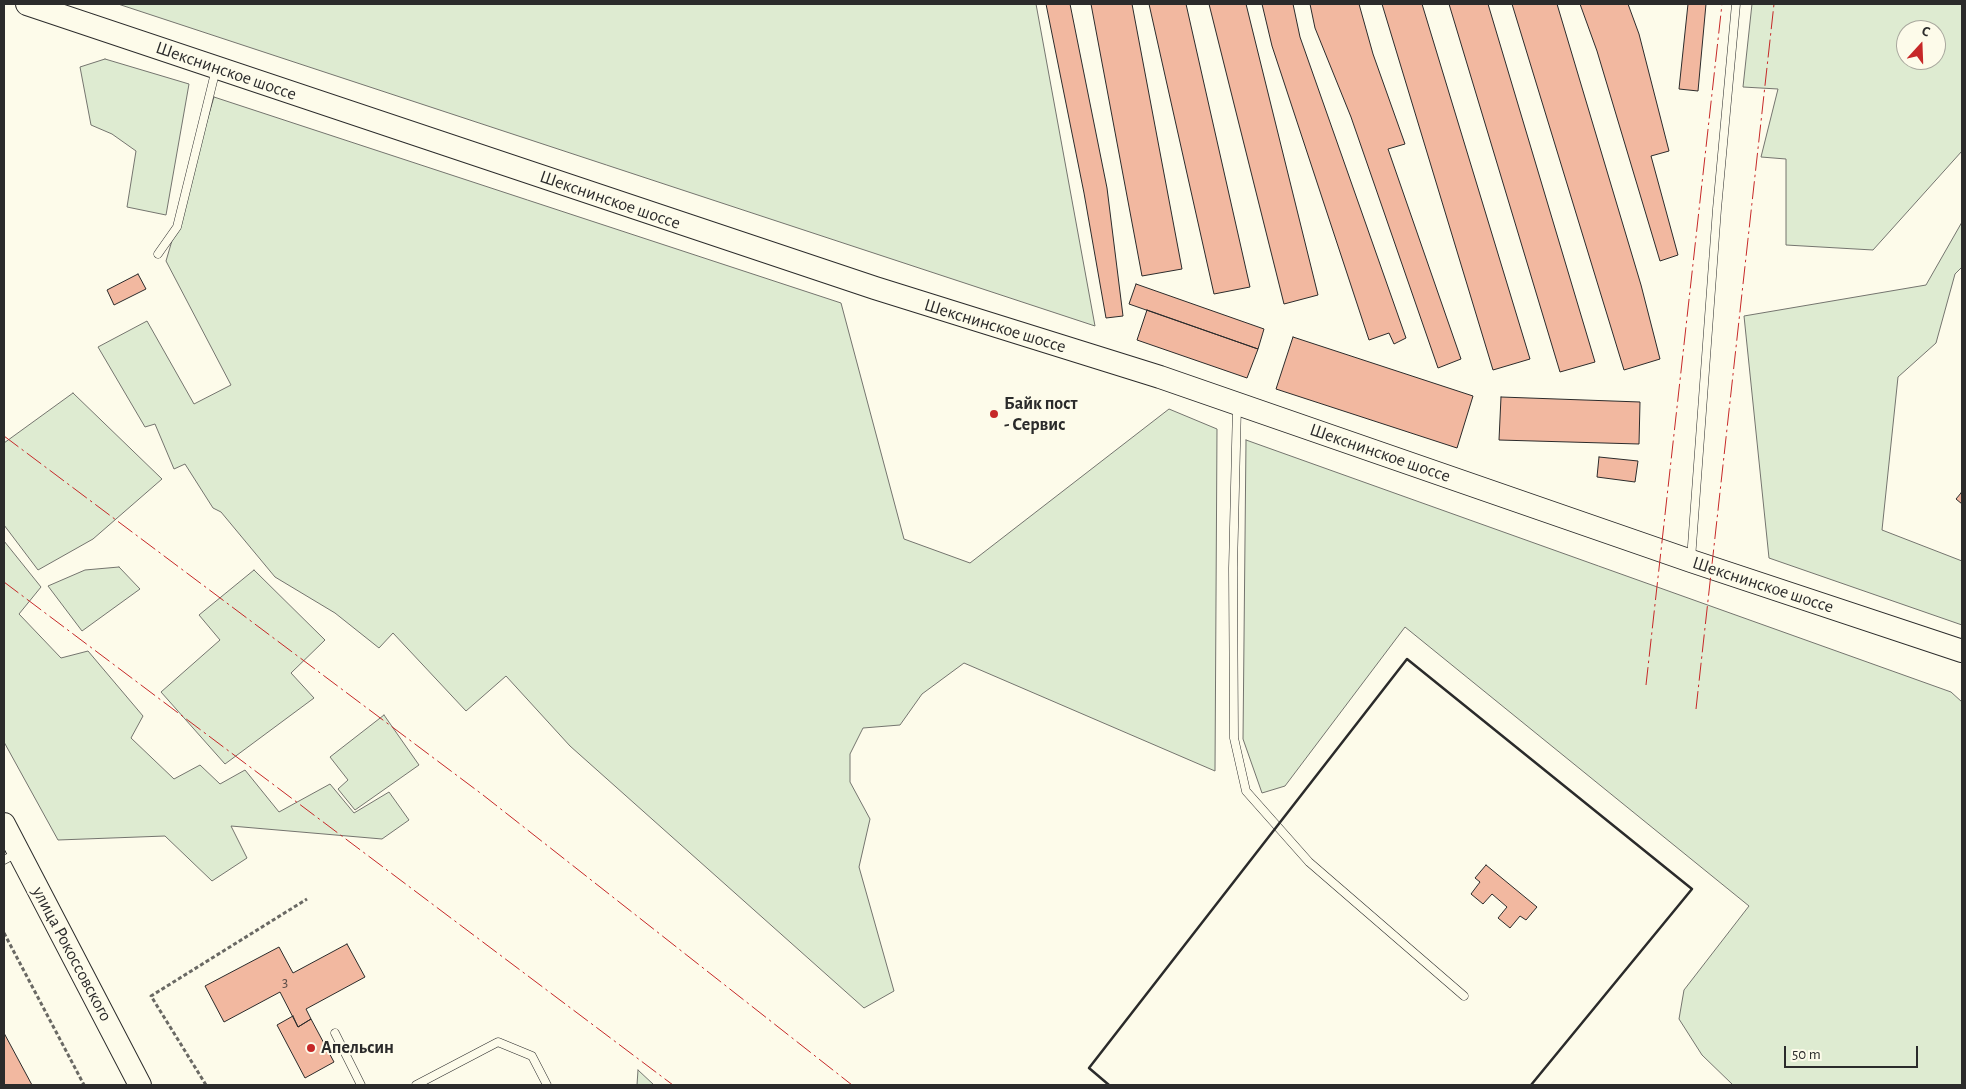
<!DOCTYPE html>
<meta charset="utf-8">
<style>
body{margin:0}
#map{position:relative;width:1966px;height:1089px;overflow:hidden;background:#fdfbea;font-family:"Alegreya Sans",sans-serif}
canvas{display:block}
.frame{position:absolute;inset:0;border:5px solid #2b2b2b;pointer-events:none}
.north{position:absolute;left:1896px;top:20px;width:50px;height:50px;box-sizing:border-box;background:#fdfbea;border:1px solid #a9a89e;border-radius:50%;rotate:20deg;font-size:14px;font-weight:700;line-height:20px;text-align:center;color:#2b2b2b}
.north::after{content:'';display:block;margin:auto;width:18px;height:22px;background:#c62828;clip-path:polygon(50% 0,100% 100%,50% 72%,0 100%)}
.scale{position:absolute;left:1784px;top:1046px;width:134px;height:22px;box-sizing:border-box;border:2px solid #2b2b2b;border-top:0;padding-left:6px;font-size:15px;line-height:18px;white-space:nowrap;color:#2b2b2b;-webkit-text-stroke:4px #fdfbea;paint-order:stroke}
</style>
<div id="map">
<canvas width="1966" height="1089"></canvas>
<div class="frame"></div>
<div class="north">С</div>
<div class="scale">50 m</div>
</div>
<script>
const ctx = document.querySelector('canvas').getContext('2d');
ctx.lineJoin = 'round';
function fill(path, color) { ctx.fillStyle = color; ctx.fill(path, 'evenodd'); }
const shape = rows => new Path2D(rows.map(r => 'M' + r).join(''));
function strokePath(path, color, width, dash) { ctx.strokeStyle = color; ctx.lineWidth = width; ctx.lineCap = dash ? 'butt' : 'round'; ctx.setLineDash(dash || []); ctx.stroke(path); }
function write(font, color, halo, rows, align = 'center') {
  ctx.font = font + ' "Alegreya Sans",sans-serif'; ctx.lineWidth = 4; ctx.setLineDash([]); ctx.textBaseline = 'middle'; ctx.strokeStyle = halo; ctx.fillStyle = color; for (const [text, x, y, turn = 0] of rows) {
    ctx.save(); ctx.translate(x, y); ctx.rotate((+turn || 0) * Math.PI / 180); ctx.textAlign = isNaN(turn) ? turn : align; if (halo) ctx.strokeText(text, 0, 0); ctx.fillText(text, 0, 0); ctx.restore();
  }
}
const green = shape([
 [118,4,1036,4,1095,326,118,4],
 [1752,4,1962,4,1962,151,1873,250,1786,245,1786,159,1761,157,1778,89,1743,87,1752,4],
 [1906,30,1936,30,1936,60,1906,60,1906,30],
 [105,59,189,84,166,215,127,207,136,151,112,134,91,125,80,67,105,59],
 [214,97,841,303,904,539,970,563,1169,409,1217,429,1215,771,964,663,922,694,900,725,863,728,850,754,850,782,870,819,859,867,894,991,864,1008,570,746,506,676,466,711,393,633,379,648,335,613,275,577,221,512,213,508,185,464,174,469,155,424,145,427,98,347,147,321,194,404,231,385,166,261,214,97],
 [1962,222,1962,267,1955,274,1936,343,1898,377,1882,530,1962,561,1962,625,1769,558,1744,316,1926,285,1962,222],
 [73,393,162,479,93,539,38,570,4,525,4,443,73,393],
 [1246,440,1951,692,1962,702,1962,1085,1733,1085,1702,1055,1679,1019,1684,990,1749,906,1405,627,1285,786,1262,793,1243,739,1246,440],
 [4,541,41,587,19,614,61,658,88,651,143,716,131,738,174,779,200,765,220,784,245,770,279,812,330,784,354,813,389,792,409,820,382,839,231,826,247,858,212,881,165,836,58,840,4,742,4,541],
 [119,567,140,589,82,631,48,586,85,570,119,567],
 [254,570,325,640,291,673,314,698,225,764,161,692,220,640,199,615,254,570],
 [384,715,419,765,355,810,338,789,348,780,330,757,384,715],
 [638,1070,654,1085,637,1085,638,1070]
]);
const building = shape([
 [1046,4,1070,4,1107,188,1123,316,1106,318,1084,193,1046,4],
 [1091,4,1132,4,1182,269,1142,276,1091,4],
 [1149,4,1186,4,1250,287,1214,294,1149,4],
 [1209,4,1246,4,1318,295,1284,304,1209,4],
 [1262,4,1293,4,1300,37,1406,338,1394,344,1389,333,1369,340,1272,46,1262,4],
 [1310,4,1359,4,1373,54,1405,144,1388,149,1461,359,1438,368,1351,117,1315,28,1310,4],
 [1382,4,1422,4,1530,359,1493,370,1382,4],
 [1449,4,1488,4,1595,362,1560,372,1449,4],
 [1512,4,1557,4,1641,285,1660,359,1624,370,1512,4],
 [1580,4,1628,4,1639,34,1669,151,1651,156,1678,255,1660,261,1597,51,1580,4],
 [1688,4,1706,4,1698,91,1679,89,1688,4],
 [138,274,146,289,114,305,107,290,138,274],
 [1136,284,1264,329,1258,349,1129,304,1136,284],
 [1147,310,1258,349,1247,378,1137,340,1147,310],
 [1293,337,1473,396,1457,448,1276,389,1293,337],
 [1501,397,1640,402,1639,444,1499,440,1501,397],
 [1599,457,1638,461,1635,482,1597,477,1599,457],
 [1961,493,1962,494,1962,504,1956,499,1961,493],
 [1486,865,1537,907,1526,920,1520,916,1510,928,1498,918,1507,907,1492,894,1483,904,1471,894,1480,882,1475,878,1486,865],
 [347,944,365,977,306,1009,311,1019,298,1027,280,992,224,1022,205,986,279,947,293,973,347,944],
 [293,1016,298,1027,311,1019,334,1062,305,1078,277,1025,293,1016],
 [4,1033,32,1085,4,1085,4,1033]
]);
const path = shape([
 [4,933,84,1085],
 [206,1085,151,996,307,899]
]);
const lane = shape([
 [158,254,177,227,216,69],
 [1237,406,1233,568,1234,738,1246,791,1309,862,1464,996],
 [1691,559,1717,209,1736,4],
 [4,860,17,853],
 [335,1033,361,1085],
 [416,1085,498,1042,532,1056,547,1085]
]);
const secondary = shape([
 [27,4,875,288,1160,377,1691,561,1962,651],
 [4,824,140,1085]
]);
const wall = shape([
 [1109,1085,1089,1068,1407,659,1692,889,1531,1085]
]);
const power = shape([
 [4,436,483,795,852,1085],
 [4,582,673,1085],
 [1646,685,1722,4],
 [1696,709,1774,4]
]);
const markers = [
 [994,414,5,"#c62828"],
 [311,1048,5,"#c62828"]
];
const numberNames = [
 ["3",285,982]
];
const streetNames = [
 ["Шекснинское шоссе",226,71,19],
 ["Шекснинское шоссе",610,200,19],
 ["Шекснинское шоссе",995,326,17],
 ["Шекснинское шоссе",1380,453,19],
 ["Шекснинское шоссе",1763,585,18],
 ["улица Рокоссовского",72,954,62]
];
const poiNames = [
 ["Байк пост",1004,404],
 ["- Сервис",1004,425],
 ["Апельсин",321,1048]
];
fill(green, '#deebd1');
strokePath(green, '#74746e', 1);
fill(building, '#f2b8a0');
strokePath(building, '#2b2b2b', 1);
strokePath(lane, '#2b2b2b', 9);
strokePath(secondary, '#2b2b2b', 24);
strokePath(path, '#6a6964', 3, [4, 2.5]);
strokePath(lane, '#fdfbea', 8);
strokePath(secondary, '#fdfbea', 22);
strokePath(wall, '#2b2b2b', 2.5);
strokePath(power, '#c62828', 1, [18, 4, 2.5, 4]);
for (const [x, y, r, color] of markers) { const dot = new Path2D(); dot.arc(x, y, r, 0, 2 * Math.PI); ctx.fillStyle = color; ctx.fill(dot); strokePath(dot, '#fdfbea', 2); }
write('15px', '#5d4e48', null, numberNames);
write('18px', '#2b2b2b', '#fdfbea', streetNames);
write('bold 18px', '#2b2b2b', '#fdfbea', poiNames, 'left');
</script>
